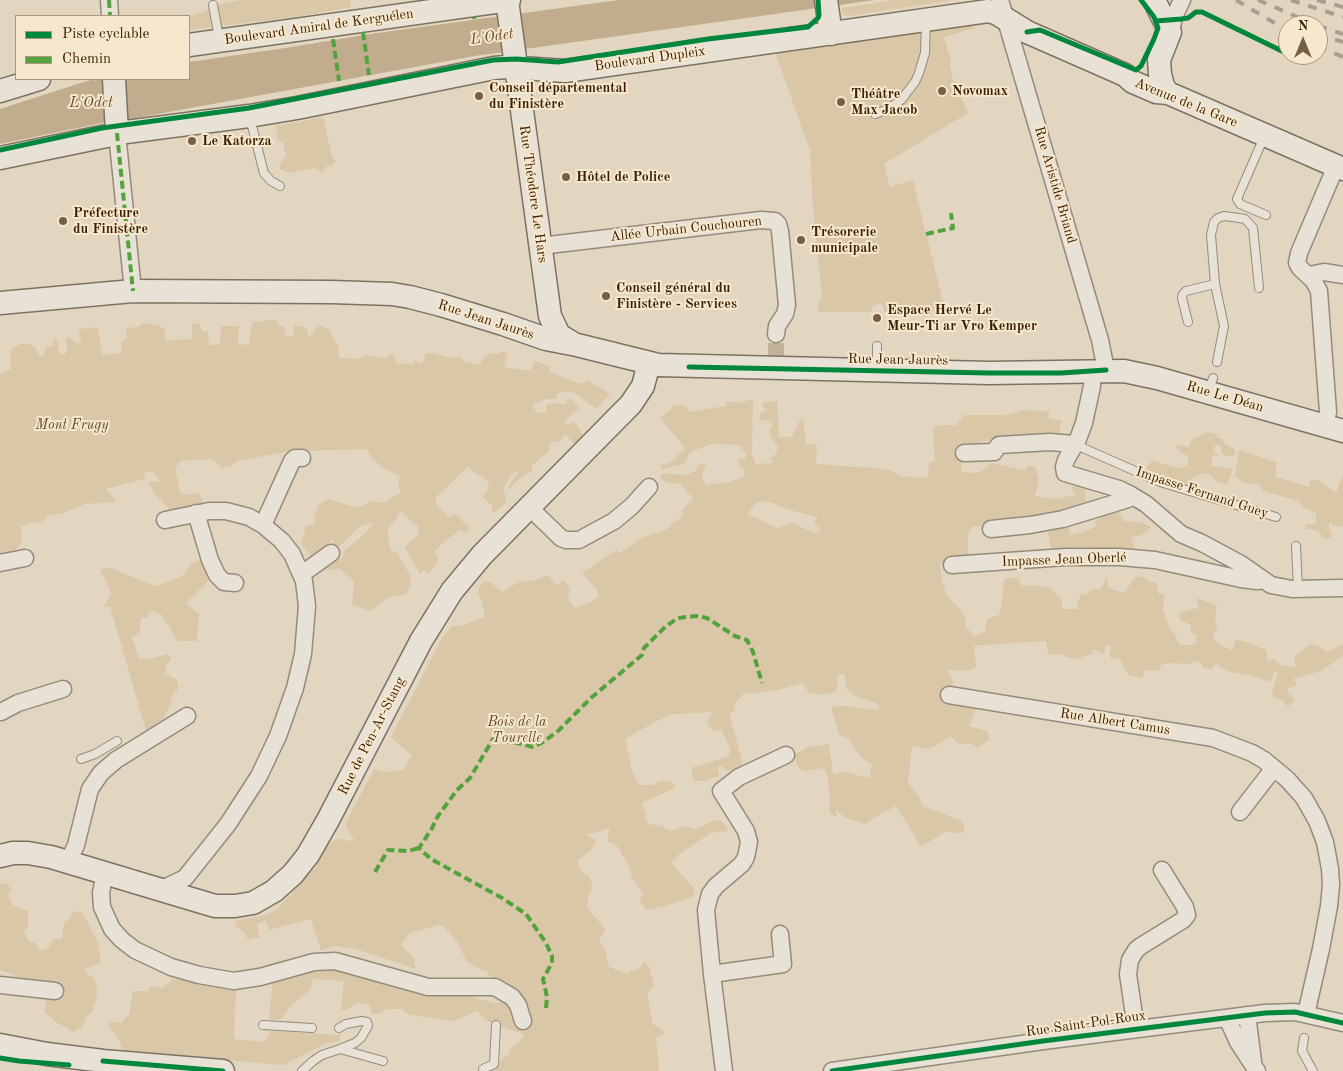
<!DOCTYPE html>
<meta charset="utf-8">
<style>
body{margin:0}
#map{position:relative;width:1343px;height:1071px;overflow:hidden;background:#e3d6c0;font-family:"Old Standard TT",serif}
canvas{display:block}
.legend{position:absolute;left:15px;top:15px;width:175px;height:65px;box-sizing:border-box;background:#f7e7cc;border:1px solid #ab987c;margin:0;padding:6px 9px;list-style:none;font-size:15px;color:#3a2105}
.legend li{display:flex;align-items:center;gap:10px;height:25px}
.legend b{width:25px;border:1px solid #ab987c}
.north{position:absolute;left:1278px;top:15px;width:50px;height:50px;box-sizing:border-box;background:#f7e7cc;border:1px solid #ab987c;border-radius:50%;rotate:0deg;font-size:14px;font-weight:700;line-height:20px;text-align:center;color:#3a2105}
.north::after{content:'';display:block;margin:auto;width:18px;height:22px;background:#756046;clip-path:polygon(50% 0,100% 100%,50% 72%,0 100%)}
</style>
<div id="map">
<canvas width="1343" height="1071"></canvas>
<ul class="legend">
<li><b style="height:6px;background:#00873e"></b>Piste cyclable</li>
<li><b style="height:6px;background:#54a23d"></b>Chemin</li>
</ul>
<div class="north">N</div>
</div>
<script>
const ctx = document.querySelector('canvas').getContext('2d');
ctx.lineJoin = 'round';
function fill(path, color) { ctx.fillStyle = color; ctx.fill(path, 'evenodd'); }
const shape = rows => new Path2D(rows.map(r => 'M' + r).join(''));
function strokePath(path, color, width, dash) { ctx.strokeStyle = color; ctx.lineWidth = width; ctx.lineCap = dash ? 'butt' : 'round'; ctx.setLineDash(dash || []); ctx.stroke(path); }
function write(font, color, halo, rows, align = 'center') {
  ctx.font = font + ' "Old Standard TT",serif'; ctx.lineWidth = 4; ctx.setLineDash([]); ctx.textBaseline = 'middle'; ctx.strokeStyle = halo; ctx.fillStyle = color; for (const [text, x, y, turn = 0] of rows) {
    ctx.save(); ctx.translate(x, y); ctx.rotate((+turn || 0) * Math.PI / 180); ctx.textAlign = isNaN(turn) ? turn : align; if (halo) ctx.strokeText(text, 0, 0); ctx.fillText(text, 0, 0); ctx.restore();
  }
}
const green = shape([
 [240,0,350,0,351,7,295,17,189,30,189,17,211,9,211,6],
 [894,0,954,0,849,16,844,15,841,10,843,8],
 [966,24,975,28,944,37,951,61,950,65,952,73,951,74,968,113,884,164,890,187,913,180,946,314,922,317,921,314,884,312,884,307,881,304,875,305,872,307,872,312,818,312,819,299,822,298,813,208,810,151,775,52],
 [323,117,332,157,336,160,331,167,328,165,322,172,315,168,289,173,280,169,279,165,287,154,285,153,283,142,278,141,276,126],
 [265,320,278,320,279,326,285,327,285,335,293,336,295,323,297,326,306,327,309,337,319,325,330,330,339,348,339,358,358,359,365,355,387,359,389,354,394,356,397,363,413,364,414,361,422,363,426,353,433,353,451,358,456,357,461,357,462,361,479,365,485,356,489,353,498,354,502,351,508,352,504,367,531,371,534,362,536,361,550,367,550,372,580,384,588,380,610,394,598,407,595,408,573,392,566,392,558,393,556,399,547,399,532,405,537,413,546,412,546,406,548,404,554,403,566,404,567,400,571,398,579,408,564,422,566,425,572,422,577,424,577,428,579,428,583,435,578,444,575,445,566,435,558,442,555,441,548,447,550,450,534,464,532,463,532,474,529,472,518,480,511,488,508,488,509,484,518,474,516,471,508,477,509,479,504,487,503,492,506,495,506,502,494,513,491,509,492,505,482,497,489,488,488,482,468,467,435,498,436,504,449,517,455,513,469,528,465,532,460,530,442,544,434,552,439,558,429,574,423,570,420,574,405,547,418,535,419,527,401,512,398,513,399,515,387,530,391,550,398,553,402,562,411,576,410,586,406,594,387,598,370,611,352,605,354,582,340,569,320,571,329,560,342,558,345,550,361,537,373,523,362,525,335,550,333,548,333,540,331,540,327,549,312,557,301,544,306,526,315,524,315,514,318,505,328,499,358,508,371,501,384,503,401,492,398,484,400,475,386,470,374,460,366,449,292,451,236,461,232,466,222,468,212,459,181,461,175,468,181,493,188,495,199,493,202,499,202,503,171,511,152,491,149,482,159,482,158,477,152,471,145,472,144,479,106,489,116,500,115,502,85,504,63,513,48,516,42,523,33,522,21,526,21,544,11,556,0,559,0,375,11,369,11,348,21,344,30,344,34,346,40,356,44,354,45,347,54,345,53,339,57,339,60,354,67,353,66,338,71,338,76,343,81,343,79,329,98,327,102,355,122,353,121,343,127,338,126,330,128,327,131,328,140,326,143,323,159,325,164,329,166,340,192,339,192,323,199,324,203,332,208,330,209,345,220,344,221,326,239,326,238,344,249,345,252,321,265,322],
 [753,399,752,455,756,464,772,463,773,461,769,458,776,454,778,446,772,439,769,429,773,426,770,421,759,420,761,412,768,410,762,407,763,402,775,401,777,399,779,437,791,437,797,428,797,424,803,419,806,444,817,445,816,464,877,468,889,470,901,476,922,478,928,477,929,464,935,460,933,428,939,425,953,425,956,426,964,415,1006,415,1019,412,1020,410,1049,411,1049,419,1062,420,1059,434,1049,439,982,441,982,449,961,452,961,472,979,473,991,463,1024,470,1029,465,1035,467,1039,480,1035,496,1055,499,1076,495,1072,488,1074,484,1086,485,1085,499,1091,505,1065,518,1071,535,1089,530,1096,526,1095,521,1100,518,1099,512,1114,505,1121,516,1123,521,1141,522,1151,527,1142,535,1131,537,1135,549,1072,547,1051,549,1047,527,1036,520,972,527,968,533,968,555,964,559,940,563,942,580,946,594,961,611,965,617,966,627,974,636,985,631,987,619,999,615,1002,601,1004,579,1019,577,1020,583,1023,586,1035,585,1052,589,1057,596,1062,599,1062,609,1077,609,1080,595,1088,594,1092,589,1101,589,1107,575,1108,588,1124,593,1136,576,1147,578,1147,581,1157,583,1157,593,1165,594,1163,608,1169,627,1176,636,1179,645,1195,645,1197,636,1191,632,1191,625,1179,620,1179,614,1187,610,1199,608,1196,598,1217,605,1215,618,1217,632,1214,632,1213,638,1219,644,1232,650,1236,640,1244,641,1266,650,1268,661,1271,661,1272,658,1281,665,1296,668,1294,656,1312,644,1319,646,1326,652,1343,644,1343,656,1321,671,1293,679,1297,683,1295,687,1287,688,1288,693,1295,699,1288,707,1282,700,1271,696,1278,673,1275,671,1270,682,1248,675,1227,671,1216,664,1211,669,1202,667,1202,663,1193,661,1191,664,1167,663,1161,665,1159,671,1146,670,1142,678,1128,675,1120,659,1109,657,1111,646,1105,645,1104,655,1093,649,1092,654,1076,659,1066,657,1063,653,1060,655,1048,654,1046,641,974,646,975,661,977,664,975,668,969,671,948,670,953,682,952,696,978,704,969,726,988,731,989,740,977,748,972,744,959,744,950,736,936,746,926,749,915,746,912,747,908,783,919,797,923,806,962,821,964,827,964,833,945,832,921,847,896,806,880,814,866,824,846,818,836,810,837,817,830,813,828,779,824,768,804,771,798,767,794,755,808,747,829,744,833,774,844,772,869,778,872,765,862,758,849,740,839,734,831,708,836,706,844,706,880,710,878,704,855,696,847,690,844,674,839,674,836,692,822,695,809,693,803,683,774,691,743,694,735,704,734,710,730,715,743,766,728,771,721,766,718,766,719,776,704,781,694,781,691,768,729,756,730,749,722,730,713,731,707,723,713,712,673,714,655,722,625,739,632,771,639,785,653,785,660,781,670,781,674,785,675,788,642,803,648,824,662,826,669,831,686,826,696,829,714,820,723,822,728,831,711,833,678,855,671,863,693,887,695,896,662,907,646,910,640,901,642,893,632,877,629,867,623,857,619,848,613,843,607,842,610,827,599,832,587,834,597,842,590,851,577,861,581,872,589,876,593,887,589,895,587,907,605,929,599,941,605,950,609,967,628,974,631,971,640,968,644,962,649,966,654,986,647,994,653,1024,666,1033,656,1038,659,1071,488,1071,489,1069,497,1066,502,1059,508,1055,511,1048,521,1040,525,1035,489,1022,477,1011,454,1021,410,1015,401,1009,386,1009,379,1014,372,1014,370,1006,364,1003,355,1004,349,1009,341,1011,340,1041,325,1044,283,1065,126,1052,122,1048,117,1036,109,1026,109,1021,121,1023,129,1014,133,991,148,991,151,986,163,988,173,979,205,983,236,990,234,1039,265,1042,270,1031,338,1035,344,981,313,979,311,989,292,1005,281,1019,272,1021,269,1016,273,981,320,968,348,969,459,991,475,998,496,1003,508,999,486,971,477,968,466,960,458,943,444,927,439,925,410,933,401,945,414,958,416,969,353,948,332,946,321,951,311,919,269,930,266,921,257,924,260,937,248,940,245,933,236,927,235,921,265,915,276,910,316,867,319,857,330,843,340,838,348,841,354,840,346,826,347,821,374,769,385,772,403,770,412,756,391,737,442,638,452,626,460,626,485,617,482,601,478,593,479,587,484,582,490,582,502,592,517,583,536,580,548,575,557,585,564,580,570,589,568,596,569,602,575,608,591,602,599,595,596,589,582,573,616,550,620,553,641,538,666,530,673,523,683,516,682,511,693,498,679,483,669,484,659,478,663,473,686,475,695,471,698,465,701,463,706,465,702,476,706,485,729,482,744,477,745,470,739,467,738,459,745,459,746,455,745,452,738,445,711,444,690,452,685,464,661,469,661,465,670,463,685,448,660,418,669,411,674,404,687,407,688,412,725,406,727,401,739,403],
 [761,492,761,501,773,503,786,509,817,517,814,523,820,529,815,533,792,523,777,528,748,514,755,504,761,501],
 [1208,432,1217,434,1217,438,1222,439,1225,444,1234,449,1236,453,1232,457,1222,454,1221,446,1215,445,1214,453,1218,454,1218,456,1213,456,1211,466,1233,469,1227,484,1216,481,1209,474,1203,473,1191,479,1189,487,1169,481,1144,470,1152,461,1180,468,1187,466,1189,456,1180,453,1179,449,1175,448,1176,445,1189,447,1191,440],
 [1239,450,1276,462,1276,477,1309,487,1310,479,1318,480,1336,492,1343,475,1343,527,1333,525,1330,522,1329,528,1332,534,1331,538,1325,539,1317,530,1306,529,1305,524,1316,525,1316,514,1303,507,1298,501,1263,491,1260,484,1244,483,1235,476,1237,460],
 [202,559,209,570,208,581,186,603,200,615,198,620,197,641,177,641,170,627,166,624,162,615,156,612,148,611,149,617,141,618,139,634,132,637,139,659,148,659,168,654,171,659,166,666,165,674,171,676,177,680,178,689,172,696,170,706,163,719,146,731,110,606,104,607,111,593,100,569,113,568,120,572,156,586,182,576,192,563],
 [7,883,11,889,8,895,13,906,28,911,28,925,24,933,29,941,37,944,40,950,48,948,53,939,62,939,64,923,70,918,74,911,83,913,99,945,100,962,84,970,95,980,97,990,96,1001,92,1012,85,1018,83,1026,73,1032,56,1022,44,1012,47,996,25,984,12,974,0,970,0,884]
]);
const water = shape([
 [619,0,875,0,475,56,125,120,107,122,0,144,0,109,93,79,94,81,101,79,189,79,189,62,285,48,377,33]
]);
const streetTunnel = shape([
 [776,359,776,334]
]);
const lane = shape([
 [213,5,219,38],
 [875,114,888,109,901,100,915,82,919,73,925,53,926,21],
 [250,118,264,173,271,181,280,186],
 [1264,137,1237,199,1240,204,1266,215],
 [1188,322,1182,298,1183,294,1186,291,1215,284],
 [1217,362,1224,326,1215,284,1211,235,1214,222,1218,218,1224,216,1239,218,1245,219,1253,228,1259,288],
 [877,369,877,346],
 [1209,390,1213,378],
 [1074,444,1160,482,1276,517],
 [1296,546,1298,589],
 [81,759,95,754,117,741],
 [263,1025,312,1028],
 [339,1028,346,1024,362,1021,367,1022,368,1026,361,1038,355,1043,340,1049],
 [1304,1038,1302,1051,1313,1071],
 [483,1069,494,1064,496,1025],
 [302,1071,313,1061,322,1055,340,1049,383,1061]
]);
const street = shape([
 [109,0,110,16],
 [1000,0,1100,340,1106,370],
 [1169,27,1173,23,1173,19,1182,0],
 [117,133,133,291],
 [540,246,761,220,775,221,778,224,780,231,787,305,785,314,777,326,776,334],
 [1309,275,1324,272,1343,275],
 [1093,371,1092,386,1084,423,1078,439,1066,460,1064,467,1065,473,1119,489,1131,495,1146,504,1181,534,1202,543,1241,564,1271,585,1292,589,1343,588],
 [1325,426,1328,412,1319,291,1313,280,1300,268,1297,263,1299,253,1336,166],
 [964,453,994,452,999,445,1050,442,1074,444],
 [530,508,561,538,566,540,579,540,614,521,632,506,649,487],
 [196,513,210,560,217,575,224,582,235,583],
 [263,525,292,461,295,458,302,458],
 [991,529,1030,525,1063,519,1128,499,1131,495],
 [0,563,25,558],
 [952,565,1065,557,1120,557,1155,560,1241,579,1257,581,1264,580],
 [302,574,331,553],
 [949,695,1213,738,1252,753,1264,760,1287,779,1304,798,1317,821,1325,842,1330,869,1331,885,1329,906,1321,949,1306,1014],
 [1,712,18,703,63,689],
 [1240,812,1274,768],
 [68,862,76,845,90,789,101,773,116,760,187,716],
 [105,872,101,893,102,907,112,929,122,940,135,950,171,967,199,975,234,981,260,977,314,962,335,961,428,987,495,987,512,997,518,1005,523,1021],
 [160,890,185,878,228,824,259,776,278,736,295,688,303,654,307,606,304,581,292,554,282,541,263,525,249,517,226,511,209,511,165,520],
 [712,974,783,964,780,934],
 [0,985,55,991],
 [1247,1015,1253,1061],
 [1227,1018,1238,1042,1257,1071],
 [1136,1029,1128,974,1130,960,1136,950,1141,946,1183,920,1187,915,1185,907,1162,870],
 [724,1071,712,974,706,910,710,894,716,886,742,864,746,857,749,842,746,831,721,791,739,777,786,755],
 [832,1071,1043,1041,1265,1013,1295,1012,1343,1023]
]);
const secondary = shape([
 [507,0,550,316,559,335,574,344],
 [826,0,831,34],
 [1154,0,1170,32,1159,60,1160,74,1163,86,1168,93],
 [189,45,509,0],
 [114,79,117,133],
 [0,91,39,79],
 [0,158,126,132,249,116,297,108,494,68,507,67,565,71,988,11,996,13,1027,32,1125,75,1133,82,1156,92,1168,93,1343,169],
 [0,303,133,291,331,292,392,294,410,297,441,305,503,324,546,339,577,345,658,365,989,373,1124,371,1157,378,1343,431],
 [0,856,13,853,28,853,51,857,215,906,235,906,253,903,274,891,293,874,308,855,328,820,421,641,452,591,482,555,631,404,643,386,649,363],
 [0,1045,47,1054,103,1061,223,1071]
]);
const rail = shape([
 [1236,0,1288,31],
 [1258,0,1316,25],
 [1291,0,1343,17],
 [1317,0,1343,7],
 [1318,26,1343,34],
 [1318,34,1343,42],
 [1318,46,1343,57]
]);
const quiet = shape([
 [109,0,110,16],
 [474,17,474,19],
 [363,32,369,75],
 [333,39,339,81],
 [117,133,133,291],
 [926,234,953,228,951,213],
 [375,872,388,850,408,851,419,848],
 [546,1008,547,997,543,979,552,963,552,956,546,943,526,914,502,898,431,859,419,848,431,830,438,816,457,790,470,778,493,739,513,742,533,747,543,742,558,731,592,697,642,655,644,648,666,626,678,618,696,616,707,618,735,636,747,640,753,652,762,683]
]);
const cycleway = shape([
 [1156,21,1181,19,1188,18,1196,12,1202,12,1288,54],
 [1027,32,1040,30,1136,70,1141,66,1154,39,1158,28,1154,17,1141,0],
 [0,150,102,128,249,108,493,60,516,59,558,62,708,39,808,27,818,18,819,15,818,0],
 [689,367,989,373,1061,373,1106,370],
 [0,1058,19,1061,69,1065],
 [103,1061,223,1071],
 [832,1071,1043,1041,1265,1013,1295,1012,1343,1023]
]);
const markers = [
 [942,91,5,"#756046"],
 [479,96,5,"#756046"],
 [841,102,5,"#756046"],
 [192,141,5,"#756046"],
 [566,177,5,"#756046"],
 [63,221,5,"#756046"],
 [801,240,5,"#756046"],
 [606,296,5,"#756046"],
 [877,318,5,"#756046"]
];
const streetNames = [
 ["Boulevard Amiral de Kerguélen",319,27,-8],
 ["Boulevard Dupleix",650,59,-8],
 ["Avenue de la Gare",1186,103,22],
 ["Rue Aristide Briand",1055,185,74],
 ["Rue Théodore Le Hars",533,194,82],
 ["Allée Urbain Couchouren",686,229,-6],
 ["Rue Jean Jaurès",486,320,18],
 ["Rue Jean Jaurès",898,360,1],
 ["Rue Le Déan",1225,397,16],
 ["Impasse Fernand Guey",1202,493,18],
 ["Impasse Jean Oberlé",1064,560,-2],
 ["Rue Albert Camus",1115,722,9],
 ["Rue de Pen-Ar-Stang",372,736,-63],
 ["Rue Saint-Pol-Roux",1086,1024,-8]
];
const poiNames = [
 ["Conseil départemental",489,88],
 ["du Finistère",489,104],
 ["Novomax",952,91],
 ["Théâtre",851,94],
 ["Max Jacob",851,110],
 ["Le Katorza",202,141],
 ["Hôtel de Police",576,177],
 ["Préfecture",73,213],
 ["du Finistère",73,229],
 ["Trésorerie",811,232],
 ["municipale",811,248],
 ["Conseil général du",616,288],
 ["Finistère - Services",616,304],
 ["Espace Hervé Le",887,310],
 ["Meur-Ti ar Vro Kemper",887,326]
];
const parkNames = [
 ["Mont Frugy",72,425],
 ["Bois de la",517,722],
 ["Tourelle",517,738]
];
const waterNames = [
 ["L'Odet",492,37,-8],
 ["L'Odet",91,103]
];
fill(green, '#dac7a8');
fill(water, '#c1ad8d');
strokePath(streetTunnel, '#c1b29b', 16, [16, 8]);
strokePath(lane, '#958b7b', 10);
strokePath(street, '#958b7b', 19);
strokePath(secondary, '#7d7262', 25);
strokePath(lane, '#e8e1d6', 8);
strokePath(street, '#e8e1d6', 16);
strokePath(secondary, '#e8e1d6', 22);
strokePath(rail, '#a79f93', 4, [9, 9]);
strokePath(quiet, '#54a23d', 4, [8, 4]);
strokePath(cycleway, '#00873e', 5);
for (const [x, y, r, color] of markers) { const dot = new Path2D(); dot.arc(x, y, r, 0, 2 * Math.PI); ctx.fillStyle = color; ctx.fill(dot); strokePath(dot, '#f7e7cc', 2); }
write('14px', '#3a2105', '#f7e7cc', streetNames);
write('bold 14px', '#3a2105', '#f7e7cc', poiNames, 'left');
write('italic 14px', '#604829', '#f7e7cc', parkNames);
write('italic 15px', '#644c2d', '#f7e7cc', waterNames);
</script>
